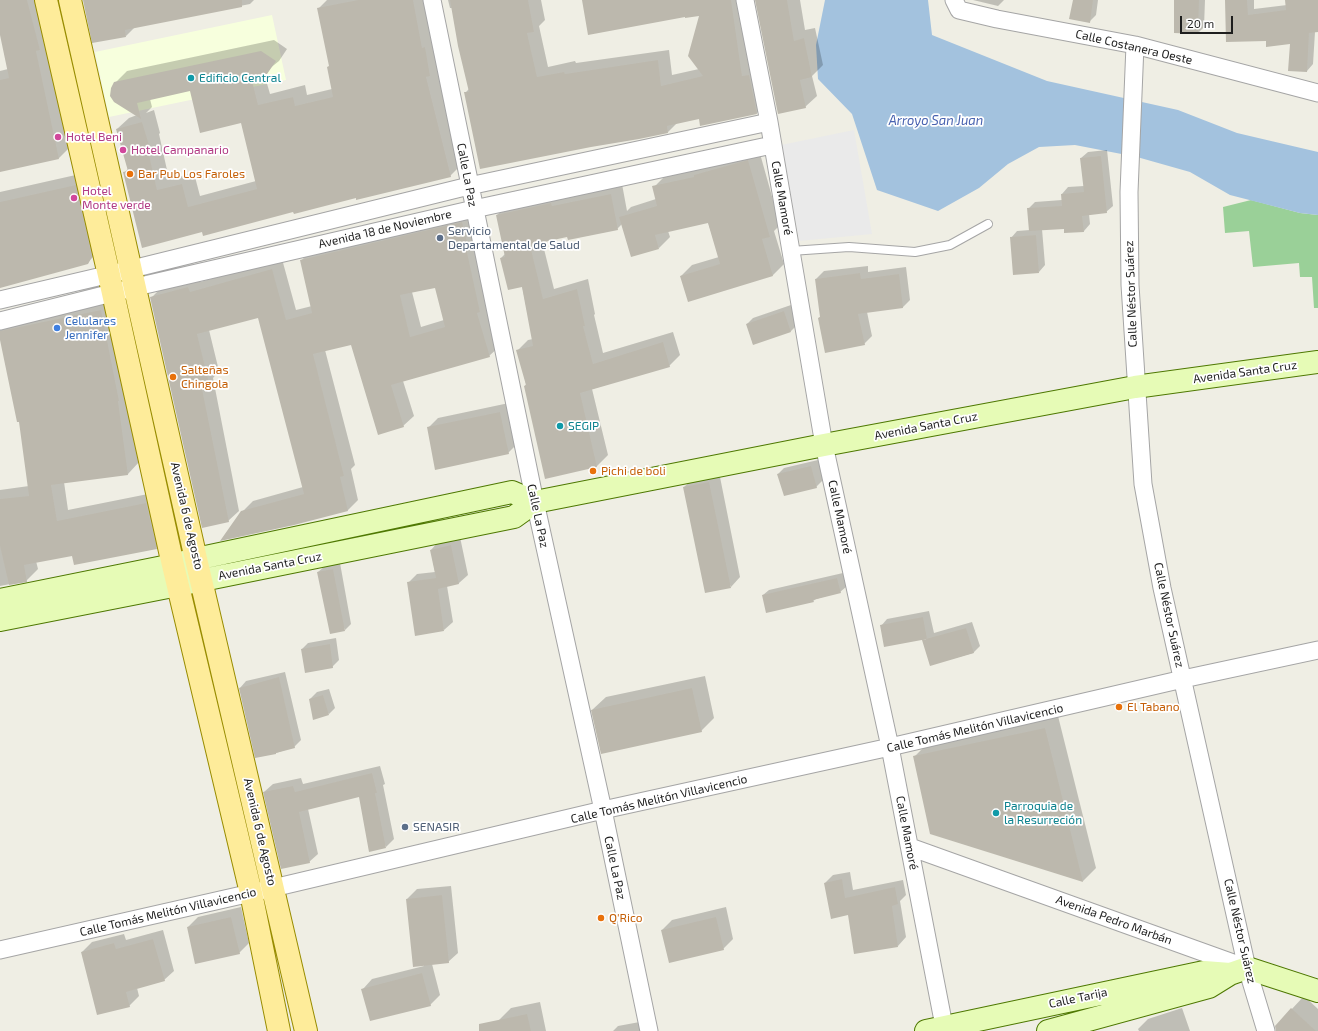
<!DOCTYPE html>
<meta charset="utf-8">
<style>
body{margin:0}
#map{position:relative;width:1318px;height:1031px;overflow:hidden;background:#efeee4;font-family:"Exo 2",sans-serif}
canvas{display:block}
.scale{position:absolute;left:1180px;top:16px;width:53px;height:18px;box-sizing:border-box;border:2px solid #1e1e1e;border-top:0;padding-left:5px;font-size:12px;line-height:14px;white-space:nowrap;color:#1e1e1e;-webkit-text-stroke:3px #fff;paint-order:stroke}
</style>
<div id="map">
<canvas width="1318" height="1031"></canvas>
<div class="scale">20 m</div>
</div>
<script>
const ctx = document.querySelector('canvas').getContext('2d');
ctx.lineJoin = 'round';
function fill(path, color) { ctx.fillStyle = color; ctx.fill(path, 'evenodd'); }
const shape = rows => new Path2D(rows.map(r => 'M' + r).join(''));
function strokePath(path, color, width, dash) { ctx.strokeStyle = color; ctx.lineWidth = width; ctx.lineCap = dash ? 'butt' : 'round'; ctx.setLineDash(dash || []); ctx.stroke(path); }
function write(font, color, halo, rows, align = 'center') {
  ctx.font = font + ' "Exo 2",sans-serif'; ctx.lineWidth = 3.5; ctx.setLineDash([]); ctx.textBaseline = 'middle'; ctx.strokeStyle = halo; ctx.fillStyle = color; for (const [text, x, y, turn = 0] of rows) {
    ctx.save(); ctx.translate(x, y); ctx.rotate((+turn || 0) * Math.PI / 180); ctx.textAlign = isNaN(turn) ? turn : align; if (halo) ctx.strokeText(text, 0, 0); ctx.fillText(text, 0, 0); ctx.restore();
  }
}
const education = shape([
 [272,15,286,80,109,117,95,52]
]);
const forest = shape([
 [1251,200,1300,213,1318,215,1318,308,1314,308,1312,277,1300,277,1299,263,1253,267,1249,231,1225,233,1223,207]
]);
const parking = shape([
 [854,130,872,234,799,241,781,145]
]);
const water = shape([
 [825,0,928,0,932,35,1047,81,1178,110,1237,133,1318,152,1318,215,1300,213,1230,195,1190,172,1137,157,1075,145,1039,147,1008,164,979,188,938,211,877,190,852,114,818,79,816,45]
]);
const shadow = shape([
 [0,0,43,0,71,146,59,158,0,171,0,71,8,69,0,30],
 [84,0,254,0,250,4,135,27,126,36],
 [327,0,426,0,462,164,450,176,203,231,124,173,128,169,117,129,129,118,137,115,115,83,127,71,274,40,287,49,279,61,264,73,270,94,305,85,307,95,332,89,330,66,318,9],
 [191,90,242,122,256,181,200,196,194,173,169,179,159,134,160,133,154,110,146,113,152,107,150,99],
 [448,0,541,0,545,20,539,26,548,67,575,61,576,63,669,50,672,75,699,69,701,15,583,0,744,0,768,102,757,113,699,118,677,123,668,132,465,93,469,89,452,8,450,8],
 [756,0,800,0,805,30,815,28,823,65,812,76,817,96,805,107],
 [973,0,1004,0,998,6],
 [1074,0,1098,0,1096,15,1089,22],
 [1175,0,1205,0,1204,27,1198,33],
 [1226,0,1254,0,1254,9,1287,5,1286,0,1318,0,1318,31,1315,32,1313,64,1307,71,1291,43,1266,39],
 [759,150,780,225,774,231,784,264,773,275,689,301,681,276,692,265,719,257,708,222,668,231,670,237,659,248,622,224,617,229,568,236,542,241,554,289,588,279,595,314,594,315,603,353,673,332,680,355,669,366,592,389,608,455,597,466,546,477,525,386,526,384,518,350,528,340,533,339,522,286,501,258,505,254,497,215,508,204,622,184,627,211,631,207,656,199,654,187,665,176],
 [1107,150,1113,206,1106,212,1089,214,1090,224,1084,231,1065,228,1042,229,1045,265,1039,272,1011,238,1017,231,1030,230,1028,209,1035,202,1062,200,1062,194,1068,187,1084,186,1081,158,1088,152],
 [89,172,100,250,87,263,0,287,0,192],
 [472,212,500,346,489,356,403,381,414,416,403,426,352,344,325,350,355,465,351,469,358,500,348,510,242,512,253,501,303,487,259,316,209,330,219,371,213,378,239,511,228,521,151,298,162,287,199,277,200,282,282,259,296,310,312,306,301,261,311,250],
 [436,287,444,320,421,327,412,292],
 [868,266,868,272,906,267,910,300,903,307,867,312,872,336,864,344,819,318,821,316,816,279,824,271],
 [112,299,139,462,128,474,64,482,68,510,158,492,168,536,156,548,73,555,36,561,38,569,26,581,0,586,0,490,29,486,20,420,0,335,0,330,11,320],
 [791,305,797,325,791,331,753,344,747,324,753,318],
 [509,403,518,443,508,453,428,428,438,418],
 [818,460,823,480,816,487,778,474,784,468],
 [719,472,740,577,731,587,684,487,694,478],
 [460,537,468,575,459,583,447,586,453,622,444,630,408,583,417,574,435,572,431,550,439,541],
 [340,563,351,624,345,630,318,572,325,566],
 [843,573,846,587,840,592,816,599,813,601,763,595,769,590],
 [929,611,934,633,972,622,980,646,973,653,930,665,926,638,881,626,887,619],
 [336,638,339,660,332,667,302,649,308,643],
 [285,672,301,740,294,747,276,753,240,688,246,681],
 [705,676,714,718,701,731,592,710,606,697],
 [329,689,335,708,329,714,310,699,317,692],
 [1058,716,1096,868,1083,881,931,833,914,757,927,744],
 [380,766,385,784,383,785,394,839,386,847,360,796,308,809,318,854,309,862,264,792,273,784,301,778,303,784],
 [850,872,853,890,903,880,906,895,900,901,906,937,898,946,849,914,825,883,833,875],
 [451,886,458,953,448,962,432,964,440,995,430,1005,363,989,372,979,424,966,407,899,417,889],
 [241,907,249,943,239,953,188,927,198,917],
 [726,907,733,939,723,949,662,930,672,920],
 [163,930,174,971,164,980,137,988,139,996,129,1006,82,952,92,942,124,934,126,940],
 [1304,996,1318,1009,1318,1031,1278,1031,1277,1025],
 [540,1002,546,1031,500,1031,498,1021,511,1008],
 [1182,1008,1190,1031,1139,1031,1138,1029,1148,1019],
 [645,1021,647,1031,613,1031,618,1026]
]);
const building = shape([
 [0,0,27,0,40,50,36,51,59,159,0,172,0,80,9,78,0,35],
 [83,0,242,0,242,7,125,30,126,37,92,43],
 [358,0,413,0,422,48,425,47,430,76,426,77,451,177,356,200,356,198,294,214,293,212,203,236,202,232,142,248,123,172,128,171,116,129,142,122,149,145,147,146,157,190,182,184,188,207,257,189,241,123,200,133,190,91,137,103,141,119,114,102,110,96,111,88,114,82,261,51,276,61,267,74,251,77,258,105,293,97,295,106,333,97,327,67,329,66,317,8],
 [450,0,528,0,534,32,527,33,537,77,564,72,565,74,658,60,661,86,703,76,688,56,699,16,685,18,685,17,588,35,582,0,731,0,742,76,749,75,757,114,700,126,699,119,667,126,668,133,639,139,591,147,480,169,464,92,469,92,458,46],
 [755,0,787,0,794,41,804,38,812,77,800,80,806,108,778,114],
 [1073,0,1093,0,1090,23,1069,19],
 [1174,0,1199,0,1198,34,1174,33],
 [1225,0,1247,0,1248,15,1286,10,1285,0,1318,0,1318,32,1309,33,1307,72,1288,71,1290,44,1266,47,1266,41,1226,42],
 [1101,156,1107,213,1082,216,1084,232,1064,233,1064,229,1029,231,1027,208,1062,206,1061,194,1084,192,1080,158],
 [748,160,770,237,762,239,773,276,688,302,680,276,720,264,708,223,655,235,659,249,631,257,619,217,657,206,652,186,694,177,694,175],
 [76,185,92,257,88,264,0,288,0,202],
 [611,194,618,230,568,240,567,237,530,245,543,299,577,289,585,326,583,326,593,364,663,342,670,367,580,393,597,467,545,479,524,386,526,385,516,350,533,346,522,287,508,290,500,258,505,257,496,215,551,203,552,206],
 [462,222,467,242,465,243,480,312,477,313,490,357,391,385,404,427,378,435,351,345,313,354,344,476,340,477,348,511,294,525,220,541,241,511,304,494,258,318,197,334,209,383,201,384,229,522,202,528,150,297,188,287,190,292,272,269,286,320,312,313,300,260],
 [435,288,445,327,410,337,400,295],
 [1036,235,1039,273,1013,275,1010,237],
 [860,273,861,279,899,274,903,308,858,314,865,345,825,353,818,318,820,317,815,279],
 [101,310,119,401,118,401,128,475,51,485,57,521,146,503,157,549,74,565,72,556,24,565,27,582,9,585,0,546,0,499,29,496,19,422,17,422,0,340,0,331],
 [784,311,791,332,753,345,746,324],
 [500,412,509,454,435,470,427,427],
 [811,466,817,488,784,496,777,474],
 [709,482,731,588,705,593,683,487],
 [451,545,459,584,438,589,444,631,415,636,407,582,436,578,430,550],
 [333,569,345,631,330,634,317,572],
 [837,578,841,593,813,600,814,602,766,613,762,595],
 [923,617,927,639,884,647,880,625],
 [966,628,974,653,930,666,922,640],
 [330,644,333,668,305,673,301,649],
 [279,677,295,748,276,753,276,754,255,758,239,688],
 [692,688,702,732,601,754,591,710],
 [323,695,329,715,313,720,309,699],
 [1045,728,1054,764,1083,882,930,834,913,756],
 [372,773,377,793,375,793,386,848,369,852,359,797,299,812,310,863,281,869,263,792,293,786,295,792],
 [842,879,845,898,895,887,898,904,892,906,898,947,854,954,848,915,831,919,824,883],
 [442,895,449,963,413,967,406,899],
 [231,917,240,954,195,964,187,927],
 [716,917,724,950,669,963,661,930],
 [153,939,165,981,126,992,130,1007,97,1015,81,952,114,943,116,949],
 [422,973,431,1006,370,1021,361,989],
 [1291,1008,1316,1031,1276,1031,1275,1026],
 [527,1014,531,1031,479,1031,479,1024]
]);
const lane = shape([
 [791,251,849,247,915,252,950,245,988,224]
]);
const street = shape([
 [432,0,535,502,603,810,649,1031],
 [745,0,769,122,824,445,890,747,945,1031],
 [954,0,959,10,997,19,1135,45,1318,93],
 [1135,45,1129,192,1130,285,1143,484,1162,588,1247,968,1266,1031],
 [0,300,132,269,469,186,769,122],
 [0,321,136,287,474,209,772,145],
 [910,847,1247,968],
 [0,950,273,888,603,810,890,747,1183,679,1318,650]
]);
const secondary = shape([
 [535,502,824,445,1135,387,1318,362],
 [0,600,173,565,196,559,512,492,535,502,514,517,178,585,0,620],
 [926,1031,1204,972,1230,974],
 [1048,1031,1209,987,1230,974,1247,968,1318,991]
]);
const primary = shape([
 [46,0,109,275,173,565,251,893,279,1031],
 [70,0,196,559,306,1031]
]);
const markers = [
 [191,78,4,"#0f9aa8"],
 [58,137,4,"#d1479c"],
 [123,150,4,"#d1479c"],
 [130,174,4,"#e8710a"],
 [74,198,4,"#d1479c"],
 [440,238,4,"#5c6f8a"],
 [57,328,4,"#3f7fe0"],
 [173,377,4,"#e8710a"],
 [560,426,4,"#0f9aa8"],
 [593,471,4,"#e8710a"],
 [1119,707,4,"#e8710a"],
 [996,813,4,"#0f9aa8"],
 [405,827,4,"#5c6f8a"],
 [601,918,4,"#e8710a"]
];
const streetNames = [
 ["Calle Costanera Oeste",1134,47,13],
 ["Calle La Paz",467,175,79],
 ["Calle Mamoré",782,198,80],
 ["Avenida 18 de Noviembre",385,229,-13],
 ["Calle Néstor Suárez",1131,294,-92],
 ["Avenida Santa Cruz",1245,372,-8],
 ["Avenida Santa Cruz",926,426,-11],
 ["Avenida 6 de Agosto",187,516,77],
 ["Calle La Paz",538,516,78],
 ["Calle Mamoré",840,517,78],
 ["Avenida Santa Cruz",270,566,-11],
 ["Calle Néstor Suárez",1169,615,78],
 ["Calle Tomás Melitón Villavicencio",975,728,-13],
 ["Calle Tomás Melitón Villavicencio",659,799,-13],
 ["Avenida 6 de Agosto",260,832,77],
 ["Calle Mamoré",907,833,79],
 ["Calle La Paz",615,868,78],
 ["Calle Tomás Melitón Villavicencio",168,912,-13],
 ["Avenida Pedro Marbán",1114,920,20],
 ["Calle Néstor Suárez",1240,931,77],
 ["Calle Tarija",1078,998,-12]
];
const cultureNames = [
 ["Edificio Central",199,78],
 ["SEGIP",568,426],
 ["Parroquia de",1004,806],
 ["la Resurreción",1004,820]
];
const hotelNames = [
 ["Hotel Beni",66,137],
 ["Hotel Campanario",131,150],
 ["Hotel",82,191],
 ["Monte verde",82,205]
];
const foodNames = [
 ["Bar Pub Los Faroles",138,174],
 ["Salteñas",181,370],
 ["Chingola",181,384],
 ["Pichi de boli",601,471],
 ["El Tabano",1127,707],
 ["Q'Rico",609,918]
];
const serviceNames = [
 ["Servicio",448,231],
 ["Departamental de Salud",448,245],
 ["SENASIR",413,827]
];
const shopNames = [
 ["Celulares",65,321],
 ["Jennifer",65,335]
];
const waterNames = [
 ["Arroyo San Juan",936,121]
];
fill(education, '#f7ffdd');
fill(forest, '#9ad098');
fill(parking, '#eaeaea');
fill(water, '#a3c2de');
fill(shadow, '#0003');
fill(building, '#bcb8ad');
strokePath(lane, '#a5a5a5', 10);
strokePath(street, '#a5a5a5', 19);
strokePath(secondary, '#4e7802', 24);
strokePath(primary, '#988c00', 24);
strokePath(lane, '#fff', 8);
strokePath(street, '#fff', 17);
strokePath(secondary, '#e6fbb6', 22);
strokePath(primary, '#feec9a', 22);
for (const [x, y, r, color] of markers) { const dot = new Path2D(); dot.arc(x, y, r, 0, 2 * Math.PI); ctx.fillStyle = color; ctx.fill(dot); strokePath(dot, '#fff', 1.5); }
write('12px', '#1e1e1e', '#fff', streetNames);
write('12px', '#0d838f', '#fff', cultureNames, 'left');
write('12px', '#b23c85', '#fff', hotelNames, 'left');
write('12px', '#c56008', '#fff', foodNames, 'left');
write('12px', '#4e5e75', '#fff', serviceNames, 'left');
write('12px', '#366cbe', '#fff', shopNames, 'left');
write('italic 13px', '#4862b0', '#fff', waterNames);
</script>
